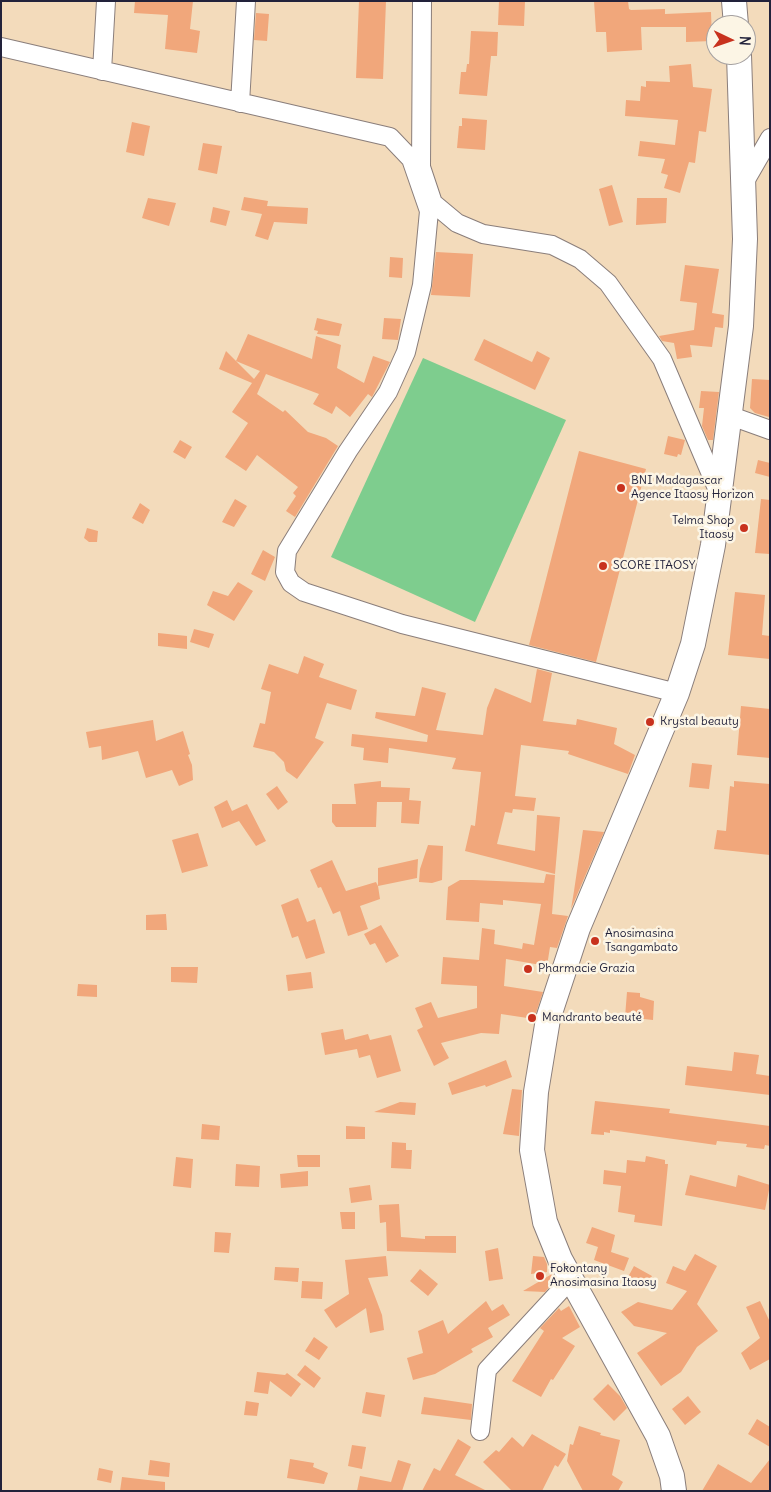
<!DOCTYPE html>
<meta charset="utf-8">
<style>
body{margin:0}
#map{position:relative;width:771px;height:1492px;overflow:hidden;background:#f3dbbb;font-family:Delius,sans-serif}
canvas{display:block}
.frame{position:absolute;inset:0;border:2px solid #22223b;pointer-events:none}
.north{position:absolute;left:706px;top:15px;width:50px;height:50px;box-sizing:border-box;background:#fcf5e5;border:1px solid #a5a1a1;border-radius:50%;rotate:93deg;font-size:14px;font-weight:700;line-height:20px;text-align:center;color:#22223b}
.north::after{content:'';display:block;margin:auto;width:18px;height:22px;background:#c8321e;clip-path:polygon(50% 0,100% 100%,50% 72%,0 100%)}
</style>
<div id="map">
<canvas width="771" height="1492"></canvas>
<div class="frame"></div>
<div class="north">N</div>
</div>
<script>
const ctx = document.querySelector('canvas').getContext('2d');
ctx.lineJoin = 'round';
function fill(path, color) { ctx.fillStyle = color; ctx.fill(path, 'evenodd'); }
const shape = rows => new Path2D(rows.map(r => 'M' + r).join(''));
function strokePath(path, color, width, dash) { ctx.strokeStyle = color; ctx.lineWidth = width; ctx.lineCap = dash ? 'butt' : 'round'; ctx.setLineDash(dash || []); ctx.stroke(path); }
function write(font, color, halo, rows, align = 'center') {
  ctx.font = font + ' Delius,sans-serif'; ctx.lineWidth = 5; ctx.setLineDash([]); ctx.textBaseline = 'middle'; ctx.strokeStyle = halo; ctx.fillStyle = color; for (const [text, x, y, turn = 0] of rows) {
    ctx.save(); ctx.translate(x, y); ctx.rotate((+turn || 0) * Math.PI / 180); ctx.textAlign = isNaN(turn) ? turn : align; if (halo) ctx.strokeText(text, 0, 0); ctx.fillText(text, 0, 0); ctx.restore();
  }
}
const green = shape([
 [423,358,566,420,475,622,331,557]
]);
const building = shape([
 [135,1,193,1,190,29,200,31,197,53,165,49,168,15,134,13],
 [359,1,386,1,383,79,356,78],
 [499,1,525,1,524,26,498,25],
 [594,1,628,1,629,9,631,10,665,9,665,14,711,12,712,41,686,42,686,27,641,27,642,50,607,52,606,32,596,32],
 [256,13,269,14,267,41,254,40],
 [471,31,498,32,497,56,491,56,487,96,459,94,461,72,466,72,467,64,469,64],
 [691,64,693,87,712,89,706,132,699,131,695,163,689,162,680,193,664,188,668,175,661,173,665,159,638,156,640,141,675,145,678,120,625,116,626,100,640,101,641,86,646,87,646,81,670,82,669,66],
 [462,118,487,120,485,150,457,148,459,126,462,126],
 [132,122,150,126,144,156,126,152],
 [203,143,222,146,217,174,198,170],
 [612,185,623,222,609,226,599,189],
 [244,197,268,201,267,206,308,208,307,224,274,222,268,240,255,236,262,214,241,210],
 [148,198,176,203,169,226,142,218],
 [637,198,667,198,666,223,636,225],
 [213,207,230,211,226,226,210,222],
 [436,252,473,254,470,297,431,295],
 [390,257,403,258,402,278,389,277],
 [685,265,719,269,712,313,724,315,723,328,715,327,712,347,690,345,692,357,677,359,674,343,662,341,659,336,694,330,697,303,680,301],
 [317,318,342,324,339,336,317,334,318,331,314,330],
 [384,318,401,319,398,340,382,339],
 [248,334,312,359,316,336,341,345,337,368,364,383,373,356,390,362,372,397,368,394,350,417,336,406,332,414,313,404,319,394,266,374,257,394,283,412,285,410,308,432,326,438,338,446,295,517,286,511,296,496,293,493,298,487,257,455,246,471,225,457,248,423,232,412,252,383,219,369,226,351,254,379,260,371,236,361],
 [484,339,532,362,537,351,550,358,535,390,474,360],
 [752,379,770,380,769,417,755,413,750,408],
 [701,391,719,392,713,440,708,440,702,426,704,408,699,408],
 [668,436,685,440,681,455,678,454,677,457,664,454],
 [180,440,192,447,185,459,173,452],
 [579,451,646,469,596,662,529,645],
 [758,460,770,463,770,477,755,473],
 [235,499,247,506,234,527,222,522],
 [761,499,770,500,770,554,755,553],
 [140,503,150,510,143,524,132,518],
 [87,528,98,531,97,542,89,542,84,538],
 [263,550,275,557,265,581,251,574],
 [238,582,253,591,234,621,207,605,213,591,228,596],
 [735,592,765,595,762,635,770,636,770,659,728,655],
 [194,629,214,634,209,648,190,642],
 [158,633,187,636,187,649,158,646],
 [304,656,324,664,319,677,357,690,351,710,327,703,315,738,324,742,297,779,286,771,284,762,274,752,253,747,260,723,265,724,271,692,261,689,269,664,298,674],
 [537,669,552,673,543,721,576,725,577,719,617,728,614,744,635,755,628,774,568,754,569,751,521,745,515,796,536,798,534,811,513,809,512,813,505,812,497,844,535,851,537,815,560,817,555,874,465,851,471,825,475,826,481,772,452,769,456,758,389,748,388,763,363,760,364,748,351,746,352,734,427,742,428,735,375,718,376,712,415,716,422,687,446,693,436,730,483,735,487,708,495,688,531,703],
 [741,706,770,709,770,758,737,755],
 [153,720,156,741,183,731,190,754,188,755,192,765,193,780,179,786,172,770,146,778,138,751,102,760,101,746,89,748,86,732],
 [692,763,712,765,709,789,689,787],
 [381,781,381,787,410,788,409,800,421,801,419,824,401,823,402,802,377,802,376,827,336,827,332,822,332,804,356,804,354,784],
 [734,781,770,784,770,855,714,849,717,830,726,831,730,786,734,787],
 [277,786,288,802,278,810,266,794],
 [227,800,232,811,247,804,266,841,256,846,239,821,222,828,214,807],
 [583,830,604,832,571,909,574,891],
 [198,833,208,866,182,873,172,840],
 [428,845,443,846,442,880,432,883,419,882,420,869],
 [418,859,417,878,378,886,380,899,360,906,368,929,348,936,340,911,333,914,321,887,318,888,310,870,332,860,346,891,376,882,378,886,378,868],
 [546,874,555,875,552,914,568,916,557,948,550,947,547,966,506,959,504,986,543,992,534,1019,501,1014,499,1034,481,1033,441,1043,449,1058,434,1066,417,1030,423,1027,415,1008,431,1002,438,1018,477,1008,477,986,441,984,443,957,479,960,482,928,495,930,494,944,522,949,523,943,534,945,541,904,503,900,503,905,480,903,479,922,446,920,448,887,460,880,473,880,544,883],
 [298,898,307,922,315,919,325,953,306,959,298,936,292,938,281,905],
 [166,914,167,930,146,930,146,915],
 [381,925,399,956,386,963,375,943,370,945,364,934],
 [171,967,198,967,197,983,171,982],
 [311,972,313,988,288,991,286,975],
 [78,984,97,985,97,997,77,996],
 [627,992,640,993,640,997,654,1001,653,1020,625,1017],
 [343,1029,345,1040,368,1034,370,1040,391,1035,401,1071,377,1078,370,1055,359,1058,357,1049,325,1055,321,1033],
 [734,1052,759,1055,756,1074,770,1076,770,1095,685,1085,687,1066,732,1071],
 [506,1060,512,1077,486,1087,485,1085,452,1095,448,1083],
 [512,1089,522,1090,519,1136,503,1134],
 [595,1101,670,1109,669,1113,770,1126,770,1146,765,1145,764,1149,746,1147,747,1144,717,1141,716,1145,610,1130,610,1133,604,1132,604,1135,591,1134],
 [400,1102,416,1103,415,1115,374,1112],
 [202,1124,220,1126,219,1140,201,1139],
 [346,1126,365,1127,365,1139,346,1139],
 [392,1142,406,1143,406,1150,412,1150,411,1169,391,1168],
 [297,1155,320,1155,320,1167,298,1167],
 [646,1156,665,1160,665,1164,668,1164,662,1226,634,1222,635,1215,618,1212,621,1186,603,1184,604,1170,626,1173,627,1160,645,1162],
 [176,1157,193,1159,191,1188,173,1186],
 [236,1164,260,1166,259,1187,235,1186],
 [308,1171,308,1186,281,1188,280,1174],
 [690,1175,736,1187,738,1175,770,1185,765,1210,685,1195],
 [370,1185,372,1200,351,1203,349,1188],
 [399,1204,401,1237,425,1239,425,1236,456,1236,456,1253,387,1251,386,1222,380,1223,379,1205],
 [340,1212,355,1212,355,1229,342,1229],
 [592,1227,615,1235,611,1252,629,1258,624,1271,594,1260,598,1247,586,1243],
 [215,1232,231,1233,229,1253,214,1252],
 [498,1248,503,1279,489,1281,485,1251],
 [695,1254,717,1266,697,1304,718,1331,697,1347,681,1372,661,1386,637,1353,667,1333,634,1326,621,1312,638,1302,672,1310,687,1291,666,1283,673,1266,685,1271],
 [386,1256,388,1276,368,1278,382,1315,384,1330,370,1333,366,1308,336,1328,324,1310,349,1294,345,1260],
 [533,1256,544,1257,547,1264,547,1272,531,1274],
 [634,1266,652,1276,646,1287,628,1277],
 [275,1267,299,1268,298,1282,274,1280],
 [420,1269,438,1284,428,1296,410,1281],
 [552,1274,551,1285,545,1292,523,1291],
 [302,1281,323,1282,322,1299,301,1298],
 [486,1301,492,1311,503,1304,510,1315,488,1328,493,1337,471,1349,473,1352,435,1374,413,1380,407,1358,423,1353,418,1331,443,1320,448,1334],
 [760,1301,770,1322,770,1359,750,1370,741,1353,760,1338,746,1307],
 [569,1306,580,1327,562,1338,575,1346,553,1380,551,1379,541,1397,512,1381,544,1331,540,1328,559,1308,561,1311],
 [314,1337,328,1347,319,1360,305,1351],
 [305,1365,321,1378,314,1388,297,1375],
 [257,1372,285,1375,287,1373,301,1384,291,1397,270,1381,268,1394,254,1392],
 [608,1384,620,1396,627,1408,614,1421,593,1399],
 [366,1392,385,1395,381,1417,362,1413],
 [688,1396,701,1412,685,1425,672,1409],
 [424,1397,472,1404,471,1420,421,1414],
 [246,1401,259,1403,257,1416,244,1415],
 [757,1419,770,1427,770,1447,748,1434],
 [579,1426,601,1433,600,1435,620,1440,612,1475,623,1482,618,1491,583,1491,567,1461,570,1444,573,1445],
 [532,1434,566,1454,558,1467,555,1465,542,1491,512,1491,483,1462,496,1450,499,1452,512,1437,523,1447],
 [458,1439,471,1447,455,1475,487,1491,422,1491,434,1468,440,1471],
 [352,1445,366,1447,362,1469,348,1466],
 [290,1459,314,1463,313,1467,328,1473,324,1484,287,1478],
 [770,1459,770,1491,702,1491,718,1464,751,1483],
 [150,1460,170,1463,169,1477,148,1475],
 [398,1460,411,1464,402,1491,357,1491,360,1476,391,1482],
 [99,1468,113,1471,111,1483,97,1480],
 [122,1477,165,1482,165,1491,120,1491]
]);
const street = shape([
 [422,1,421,167,433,203,457,223,483,234,552,245,580,259,608,283,662,359,719,493],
 [1,47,390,137,411,159,429,211,422,285,406,352,388,392,348,451,287,551,285,572,291,583,304,592,402,624,677,693],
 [102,71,106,1],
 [240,103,246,1],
 [744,183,770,138],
 [731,416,770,430],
 [480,1431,487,1370,572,1278]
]);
const secondary = shape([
 [734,1,736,25],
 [674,1491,672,1476,658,1436,560,1259,545,1222,532,1150,536,1092,548,1019,578,928,677,693,693,644,713,545,741,326,745,239,739,55]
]);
const markers = [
 [621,488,5,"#c8321e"],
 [744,528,5,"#c8321e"],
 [603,566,5,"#c8321e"],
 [650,722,5,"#c8321e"],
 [595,941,5,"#c8321e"],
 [528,969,5,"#c8321e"],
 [532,1018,5,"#c8321e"],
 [540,1276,5,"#c8321e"]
];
const poiNames = [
 ["BNI Madagascar",631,481],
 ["Agence Itaosy Horizon",631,495],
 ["Telma Shop",734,521,"right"],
 ["Itaosy",734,535,"right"],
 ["SCORE ITAOSY",613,566],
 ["Krystal beauty",660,722],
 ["Anosimasina",605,934],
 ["Tsangambato",605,948],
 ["Pharmacie Grazia",538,969],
 ["Mandranto beauté",542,1018],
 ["Fokontany",550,1269],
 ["Anosimasina Itaosy",550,1283]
];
fill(green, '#7ecd8e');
fill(building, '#f1a77b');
strokePath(street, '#8a7e7b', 20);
strokePath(secondary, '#8a7e7b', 26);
strokePath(street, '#fff', 18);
strokePath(secondary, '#fff', 24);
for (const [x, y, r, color] of markers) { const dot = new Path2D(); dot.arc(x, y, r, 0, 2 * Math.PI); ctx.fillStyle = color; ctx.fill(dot); strokePath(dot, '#fcf5e5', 2); }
write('12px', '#22223b', '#fcf5e5', poiNames, 'left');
</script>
